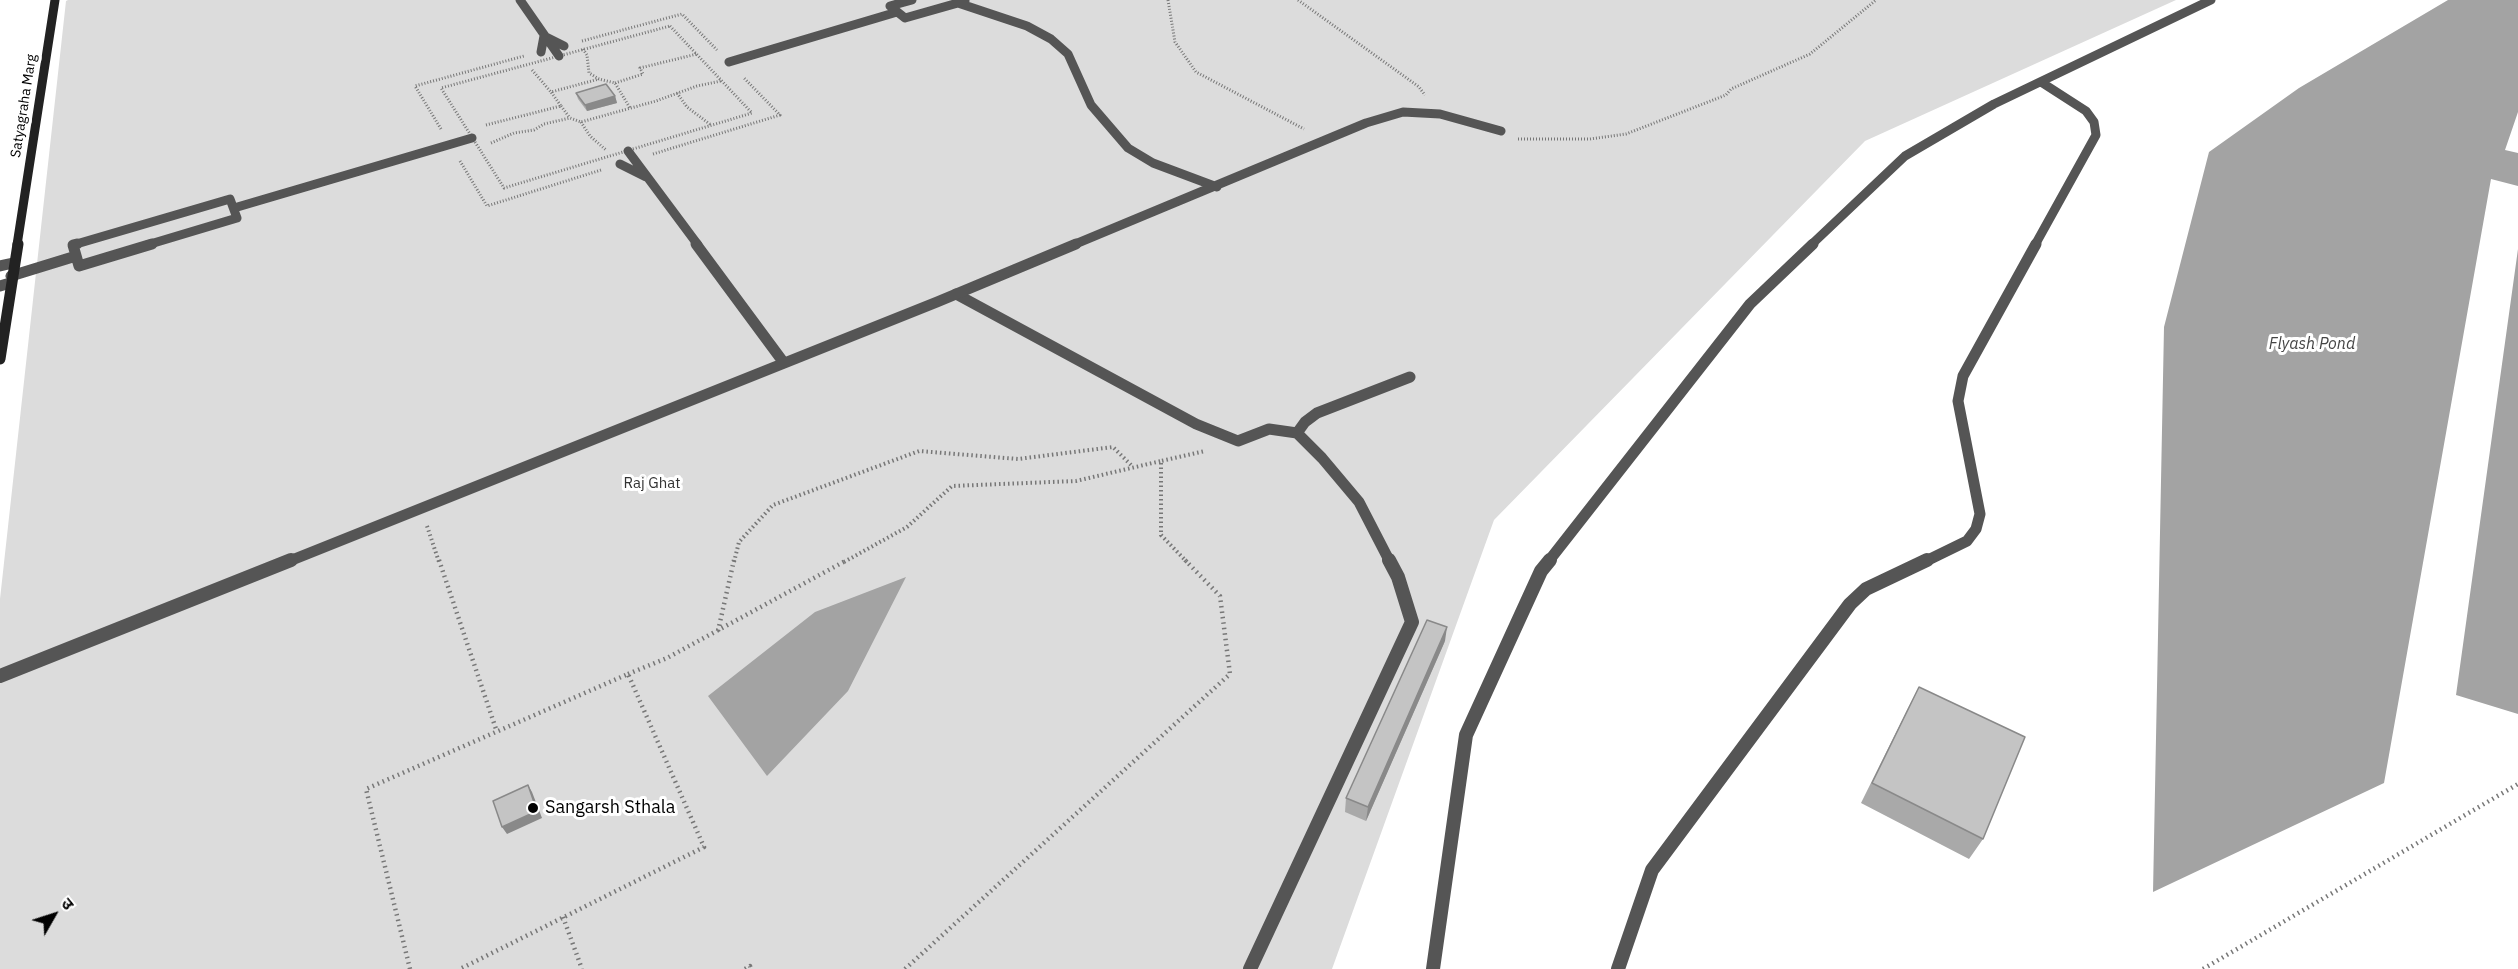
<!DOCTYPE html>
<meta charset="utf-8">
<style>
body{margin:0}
#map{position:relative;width:2518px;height:969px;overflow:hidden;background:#fff;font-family:"IBM Plex Sans","Noto Sans Devanagari",sans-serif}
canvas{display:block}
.north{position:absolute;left:24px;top:885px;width:60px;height:60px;-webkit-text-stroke:4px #fff;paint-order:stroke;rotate:51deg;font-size:16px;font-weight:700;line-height:24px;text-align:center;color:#000}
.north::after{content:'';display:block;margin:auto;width:21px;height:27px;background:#000;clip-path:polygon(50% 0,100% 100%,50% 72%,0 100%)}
</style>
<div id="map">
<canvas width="2518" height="969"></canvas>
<div class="north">उ</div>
</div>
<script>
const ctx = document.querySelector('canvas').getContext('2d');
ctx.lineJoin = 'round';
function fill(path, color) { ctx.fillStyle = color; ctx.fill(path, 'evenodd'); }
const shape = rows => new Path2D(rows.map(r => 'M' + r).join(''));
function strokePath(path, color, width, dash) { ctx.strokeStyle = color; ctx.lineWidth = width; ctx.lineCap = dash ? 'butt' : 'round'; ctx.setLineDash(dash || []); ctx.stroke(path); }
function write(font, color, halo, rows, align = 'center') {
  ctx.font = font + ' "IBM Plex Sans",sans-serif'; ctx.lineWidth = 6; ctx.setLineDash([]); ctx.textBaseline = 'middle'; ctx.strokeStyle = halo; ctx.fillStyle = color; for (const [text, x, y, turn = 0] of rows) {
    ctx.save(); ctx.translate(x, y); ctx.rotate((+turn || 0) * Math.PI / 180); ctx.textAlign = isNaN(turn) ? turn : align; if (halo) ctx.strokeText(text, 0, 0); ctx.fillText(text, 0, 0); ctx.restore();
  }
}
const green = shape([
 [68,0,2176,0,1865,141,1494,520,1332,969,0,969,0,599,66,1]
]);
const water = shape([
 [2448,0,2518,0,2518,112,2505,150,2518,153,2518,186,2491,179,2384,783,2153,892,2164,327,2209,152,2299,88],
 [2518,249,2518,714,2456,695],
 [906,577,848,691,767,776,708,696,815,612]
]);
const pathFar2 = shape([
 [1168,0,1175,42,1196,72,1304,129],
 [1298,0,1419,87,1425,95],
 [670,26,752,113,504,188,441,88,670,26],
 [582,41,682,14,717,50],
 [583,49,587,55,589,73,599,79,615,83,630,108],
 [532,70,551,92],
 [615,83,643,74,640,68,697,54],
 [677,93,687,107,711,125],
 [561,106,570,118],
 [581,122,590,136,606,150],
 [486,125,561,106,551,92,599,79],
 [441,129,415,86,524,56],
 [1518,139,1590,139,1626,134,1726,95,1731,89,1810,54,1876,0],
 [491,143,514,133,534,130,544,124,570,118,581,122,656,101,697,86,721,81],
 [653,154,780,115,743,77],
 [460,161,487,206,601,170]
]);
const pathFar1 = shape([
 [427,526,439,562],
 [734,562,739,542,773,505,919,451,1018,459,1113,447,1133,467],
 [844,562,907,527,952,486,1076,481,1161,461],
 [1187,562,1161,535,1161,461,1205,451]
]);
const path = shape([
 [439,560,497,732],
 [718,631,734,560],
 [628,674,667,658,847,560],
 [563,917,582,969],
 [410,969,366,789,628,674,704,847,460,969],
 [745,969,750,966,751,969],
 [905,969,1230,674,1220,596,1185,560],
 [2203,969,2518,784]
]);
const laneFar2 = shape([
 [1811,245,1905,156,1994,104,2211,0],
 [2035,245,2096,135,2094,122,2086,111,2041,82]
]);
const laneFar1 = shape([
 [0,266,13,263],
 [0,286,10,283],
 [956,294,1196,424,1238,441,1269,429,1297,433,1322,458,1359,502,1390,562],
 [1297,433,1305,422,1317,413,1410,377],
 [1548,562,1750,304,1813,244],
 [1924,562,1967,541,1976,529,1980,514,1958,401,1963,376,2036,244]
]);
const lane = shape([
 [1250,969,1412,622,1398,577,1389,560],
 [1433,969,1466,735,1541,571,1550,560],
 [1618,969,1652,870,1850,604,1866,589,1927,560]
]);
const streetFar2 = shape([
 [520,0,559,56],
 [912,0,890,6,905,18,965,1],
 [958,3,1027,26,1051,39,1068,54,1091,105,1128,148,1153,163,1217,187],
 [541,52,544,36,564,46],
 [729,62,897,12],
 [628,151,698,245],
 [620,164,646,177],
 [234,208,472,138],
 [73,245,230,199,237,218,147,245],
 [1073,245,1366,123,1403,112,1440,114,1501,131]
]);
const streetFar1 = shape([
 [77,244,73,245,79,266,152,244],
 [696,244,784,363],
 [11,276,76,256],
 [287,562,937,302,1076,244]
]);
const street = shape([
 [0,676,291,560]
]);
const secondaryFar1 = shape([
 [17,245,55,0]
]);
const secondary = shape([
 [0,359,18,244]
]);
const wall = shape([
 [576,93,615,96,617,103,587,111,578,99],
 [1445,641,1366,821,1345,812,1346,798],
 [1919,687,1983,839,1969,859,1861,803,1908,708]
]);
const shadedWall = shape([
 [615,96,617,103,587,111,585,105],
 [1447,627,1445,641,1366,821,1368,807],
 [528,785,532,792,542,818,507,834,502,827]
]);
const building = shape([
 [606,84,615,96,585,105,576,93,606,84],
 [1427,620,1447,627,1368,807,1346,798,1427,620],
 [1919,687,2025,737,1983,839,1872,783,1919,687],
 [528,785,537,811,502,827,493,801,528,785]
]);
const markers = [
 [533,808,6,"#000"]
];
const farStreetnames = [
 ["Satyagraha Marg",24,106,-81]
];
const parkNames = [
 ["Raj Ghat",652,484]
];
const waterNames = [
 ["Flyash Pond",2312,344]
];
const nearPoinames = [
 ["Sangarsh Sthala",545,808]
];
fill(green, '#dcdcdc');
fill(water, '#a3a3a3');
strokePath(pathFar2, '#777', 3, [1, 2]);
strokePath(pathFar1, '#777', 4, [1.5, 3]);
strokePath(path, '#777', 4.5, [1.5, 4]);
strokePath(laneFar2, '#555', 9);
strokePath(laneFar1, '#555', 11);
strokePath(lane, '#555', 14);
strokePath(streetFar2, '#555', 9);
strokePath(streetFar1, '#555', 11);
strokePath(street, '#555', 14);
strokePath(secondaryFar1, '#222', 9);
strokePath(secondary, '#222', 11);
fill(wall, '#a9a9a9');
fill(shadedWall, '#898989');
fill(building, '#c4c4c4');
strokePath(building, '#898989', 1.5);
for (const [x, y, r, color] of markers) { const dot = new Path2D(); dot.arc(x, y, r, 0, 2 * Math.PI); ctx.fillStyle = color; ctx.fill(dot); strokePath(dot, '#fff', 2); }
write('14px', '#000', '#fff', farStreetnames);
write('15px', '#333', '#fff', parkNames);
write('italic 16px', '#444', '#fff', waterNames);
write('18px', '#000', '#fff', nearPoinames, 'left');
</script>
